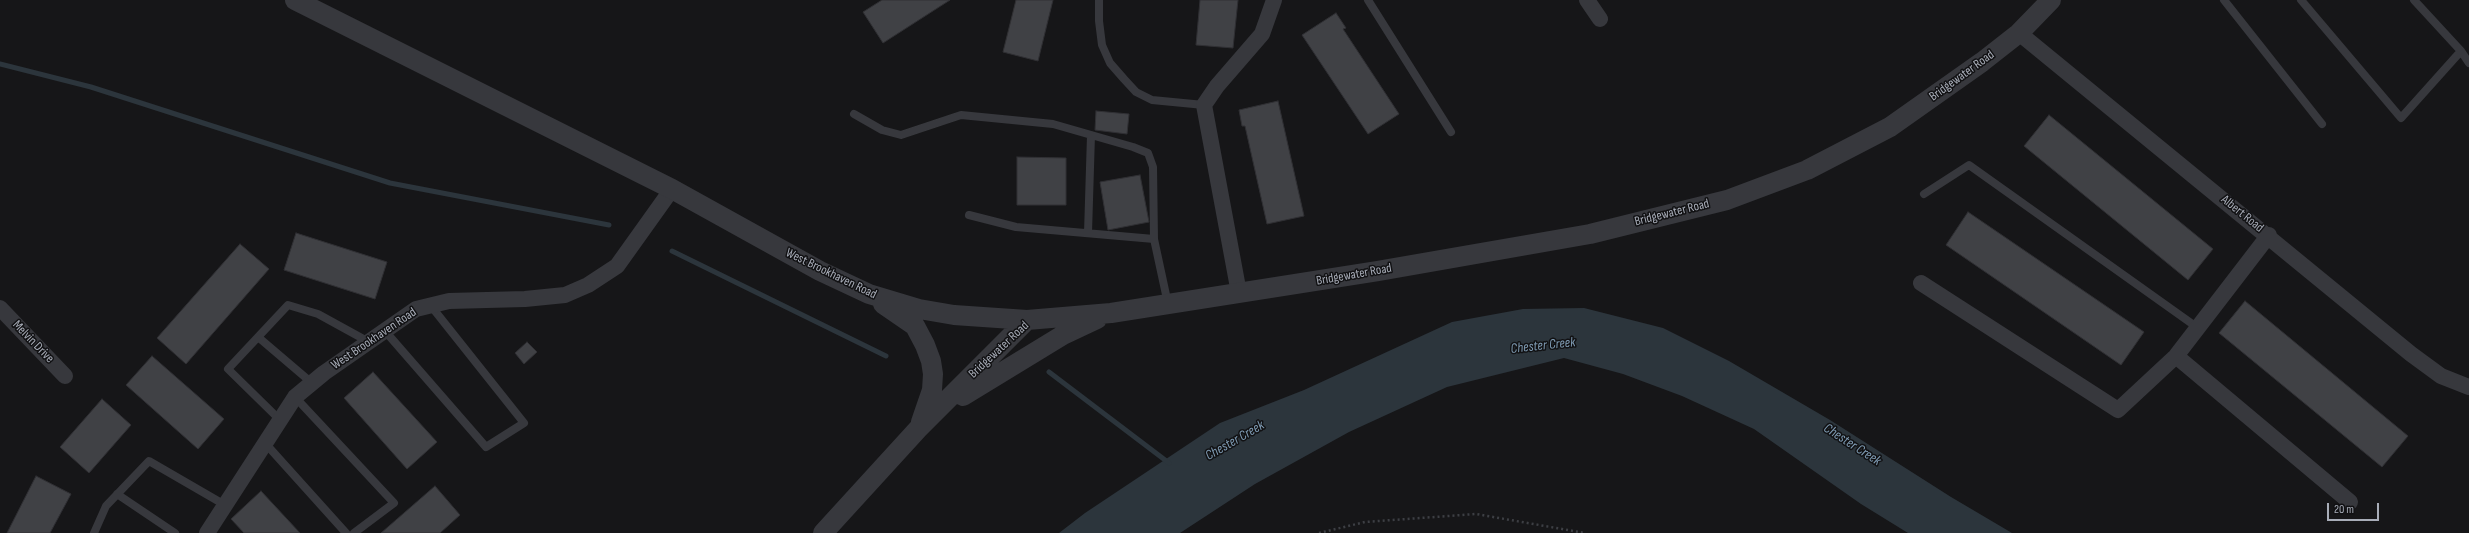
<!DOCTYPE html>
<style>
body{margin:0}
#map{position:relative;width:2469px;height:533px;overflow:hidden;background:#161618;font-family:"Sofia Sans Condensed",sans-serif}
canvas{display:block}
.scale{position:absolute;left:2327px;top:503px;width:52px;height:18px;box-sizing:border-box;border:2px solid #a8adb8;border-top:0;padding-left:5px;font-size:12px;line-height:14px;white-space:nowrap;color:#a8adb8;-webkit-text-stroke:3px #111113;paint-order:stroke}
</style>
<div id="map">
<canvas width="2469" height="533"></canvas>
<div class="scale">20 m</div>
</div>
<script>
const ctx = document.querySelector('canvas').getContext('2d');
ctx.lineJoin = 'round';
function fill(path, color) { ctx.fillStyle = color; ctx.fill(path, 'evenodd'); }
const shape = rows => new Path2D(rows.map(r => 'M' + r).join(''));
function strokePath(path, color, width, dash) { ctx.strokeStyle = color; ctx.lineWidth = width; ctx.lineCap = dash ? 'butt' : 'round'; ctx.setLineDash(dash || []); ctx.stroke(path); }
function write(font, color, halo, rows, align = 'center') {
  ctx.font = font + ' "Sofia Sans Condensed",sans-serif'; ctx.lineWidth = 3; ctx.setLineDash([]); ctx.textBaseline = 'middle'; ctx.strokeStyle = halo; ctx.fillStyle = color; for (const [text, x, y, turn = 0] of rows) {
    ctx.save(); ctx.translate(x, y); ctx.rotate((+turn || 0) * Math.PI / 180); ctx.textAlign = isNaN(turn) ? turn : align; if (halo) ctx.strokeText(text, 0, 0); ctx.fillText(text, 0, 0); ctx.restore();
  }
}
const water = shape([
 [1584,308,1663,328,1729,361,1830,420,1951,497,2012,533,1908,533,1861,504,1754,429,1682,396,1623,374,1564,358,1447,387,1349,432,1255,484,1180,533,1059,533,1085,513,1220,423,1304,390,1452,322,1523,309]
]);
const stream = shape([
 [0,64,91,87,390,183,609,225],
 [672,251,886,356],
 [1049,372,1169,463]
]);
const building = shape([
 [882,0,950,0,883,43,863,12,882,0],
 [1016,0,1053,0,1038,61,1003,52,1016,0],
 [1200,0,1238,0,1233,48,1196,45,1200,0],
 [1336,13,1346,28,1343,29,1399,114,1368,134,1302,35,1336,13],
 [1278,101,1304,216,1267,224,1245,126,1242,126,1239,110,1278,101],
 [1096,111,1129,114,1127,134,1095,130,1096,111],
 [2049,115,2213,249,2188,280,2024,146,2049,115],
 [1017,157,1066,158,1066,205,1017,205,1017,157],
 [1140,175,1149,222,1108,230,1100,182,1140,175],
 [1968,212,2144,332,2121,365,1946,245,1968,212],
 [296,233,387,262,375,299,284,270,296,233],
 [240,244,269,269,186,364,157,338,240,244],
 [2245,301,2408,436,2382,467,2219,333,2245,301],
 [527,342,537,352,524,364,515,353,527,342],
 [152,356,224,419,198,449,126,385,152,356],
 [373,372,437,442,407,469,344,398,373,372],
 [102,399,131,425,89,473,60,447,102,399],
 [36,476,71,494,50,533,7,533,36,476],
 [435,486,460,515,440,533,381,533,435,486],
 [261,491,300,533,244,533,231,519,261,491]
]);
const path = shape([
 [1319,533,1365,522,1476,514,1585,533]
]);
const service = shape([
 [1099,0,1099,21,1102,45,1110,63,1124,79,1136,92,1152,100,1204,105],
 [1368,0,1451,132],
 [2224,0,2322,124],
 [2301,0,2401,118,2461,51,2414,0],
 [2461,51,2469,63],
 [854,114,882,130,901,135,961,115,1053,124,1133,147,1148,153,1153,167,1154,239],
 [1924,194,1969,165,2198,328],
 [969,215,1016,227,1154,239,1168,304],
 [1088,233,1091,135],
 [385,331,486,447,524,423,431,306],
 [258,337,312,383],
 [295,397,394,503,354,533],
 [280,420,228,369,288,305,318,314,369,342],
 [265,443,346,533],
 [117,494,175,533],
 [94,533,106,506,149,461,225,505]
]);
const minor = shape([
 [1587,0,1600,19],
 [2019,33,2411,354,2441,376,2469,387],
 [1921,283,2118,410,2176,356,2269,235],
 [1239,293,1204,105,1217,86,1262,34,1274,0],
 [0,308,65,376],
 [2176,356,2350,502],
 [207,533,295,397,324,373,416,309,449,301,525,299,565,295,588,285,617,266,672,189]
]);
const tertiary = shape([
 [295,0,672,189,820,271,869,294,919,309,954,315,1027,320,1111,313,1378,271,1590,234,1727,200,1807,170,1890,127,1982,62,2019,33,2051,0],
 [883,304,915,326,925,345,931,361,933,374,932,390,921,422],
 [963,396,1063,335,1097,319],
 [823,533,918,429,1027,320]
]);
const streetNames = [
 ["Bridgewater Road",1962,76,-36],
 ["Bridgewater Road",1672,213,-14],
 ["Albert Road",2242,214,39],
 ["West Brookhaven Road",831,274,26],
 ["Bridgewater Road",1354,275,-10],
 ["West Brookhaven Road",374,339,-34],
 ["Melvin Drive",33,342,46],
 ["Bridgewater Road",999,350,-43]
];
const waterNames = [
 ["Chester Creek",1543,346,-6],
 ["Chester Creek",1235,441,-30],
 ["Chester Creek",1852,445,33]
];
fill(water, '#2c353c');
strokePath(stream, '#2c353c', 5);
fill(building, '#404145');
strokePath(building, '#303034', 1);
strokePath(path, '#3d3f44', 2.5, [2, 3]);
strokePath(service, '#37383d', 8);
strokePath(minor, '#37383d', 16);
strokePath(tertiary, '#37383d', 20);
write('13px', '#a8adb8', '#111113', streetNames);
write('italic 14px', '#7f9bb3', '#111113', waterNames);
</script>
